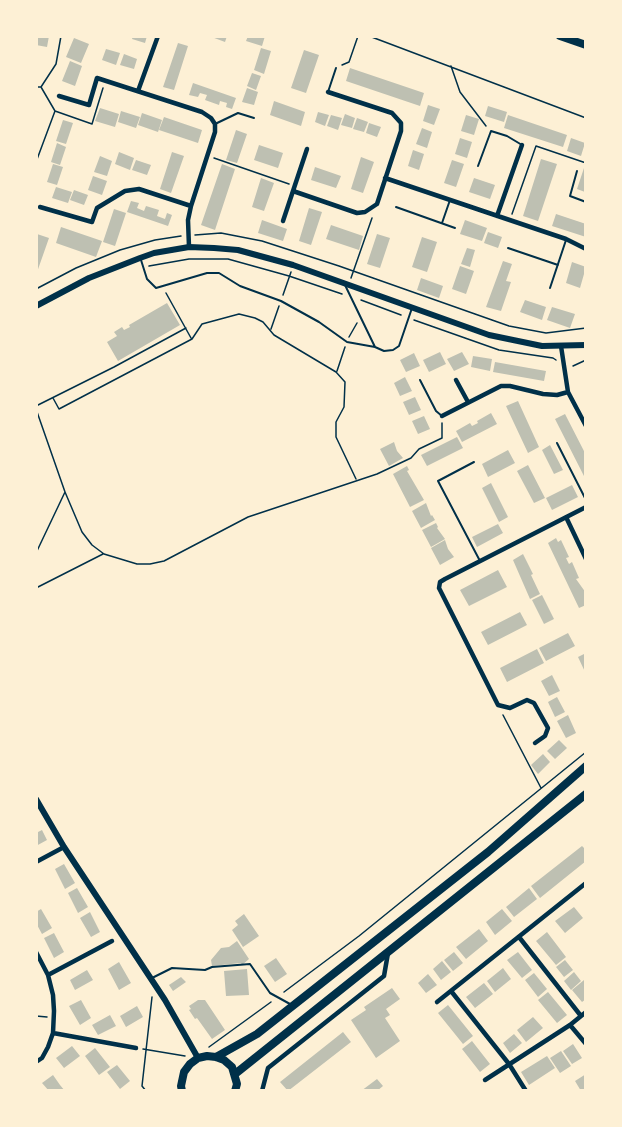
<!DOCTYPE html>
<style>
body{margin:0}
#map{position:relative;width:622px;height:1127px;overflow:hidden;background:#fdf0d5;font-family:"Fira Sans",sans-serif}
canvas{display:block}
.frame{position:absolute;inset:0;border:38px solid #fdf0d5;pointer-events:none}
</style>
<div id="map">
<canvas width="622" height="1127"></canvas>
<div class="frame"></div>
</div>
<script>
const ctx = document.querySelector('canvas').getContext('2d');
ctx.lineJoin = 'round';
function fill(path, color) { ctx.fillStyle = color; ctx.fill(path, 'evenodd'); }
const shape = rows => new Path2D(rows.map(r => 'M' + r).join(''));
function strokePath(path, color, width, dash) { ctx.strokeStyle = color; ctx.lineWidth = width; ctx.lineCap = dash ? 'butt' : 'round'; ctx.setLineDash(dash || []); ctx.stroke(path); }
const building = shape([
 [38,36,49,36,47,47,36,45],
 [133,36,147,36,145,43,132,39],
 [209,36,227,36,225,42],
 [248,36,265,36,262,46,246,41],
 [74,38,89,44,81,63,66,57],
 [178,43,188,46,174,90,163,87],
 [261,48,271,51,264,74,254,70],
 [106,49,120,53,116,65,102,60],
 [304,50,319,55,306,93,291,88],
 [124,54,137,59,134,69,120,65],
 [70,61,82,66,75,86,62,81],
 [350,68,424,93,420,106,346,81],
 [252,73,261,76,256,90,247,86],
 [193,83,236,98,232,109,226,107,227,103,220,101,219,105,205,100,207,95,200,93,198,97,189,95],
 [247,88,258,92,254,105,242,102],
 [274,101,305,112,301,126,270,115],
 [428,105,440,109,434,125,423,121],
 [488,106,507,112,504,122,485,116],
 [100,108,119,114,115,127,95,121],
 [121,111,140,117,136,128,118,122],
 [318,112,329,115,325,126,315,122],
 [142,113,162,120,158,132,138,125],
 [345,114,355,118,352,128,341,125],
 [331,115,342,118,338,130,327,126],
 [466,115,479,119,474,135,461,131],
 [508,115,567,135,563,147,504,128],
 [164,117,202,130,198,143,159,130],
 [357,118,368,122,364,132,353,129],
 [63,120,73,123,66,144,56,141],
 [369,123,381,127,377,137,366,133],
 [422,128,432,132,427,148,416,144],
 [236,130,247,134,237,163,226,160],
 [460,138,472,142,467,158,455,154],
 [571,138,585,143,581,156,567,151],
 [57,143,66,147,60,165,51,162],
 [259,145,283,153,278,168,254,160],
 [413,150,424,154,419,170,408,166],
 [119,152,134,158,130,170,115,164],
 [172,152,184,156,171,193,160,189],
 [100,156,112,161,107,176,94,172],
 [361,157,374,162,363,193,351,189],
 [541,159,557,164,538,221,523,216],
 [136,160,151,165,147,175,132,170],
 [452,160,464,164,456,187,444,183],
 [53,164,63,167,57,185,47,182],
 [222,164,235,169,215,230,201,225],
 [315,167,341,176,336,188,311,180],
 [584,168,586,169,585,192,577,189],
 [93,176,107,181,102,195,88,190],
 [261,178,274,183,264,211,252,207],
 [474,178,495,185,490,199,469,192],
 [56,187,72,192,68,203,52,198],
 [74,190,88,195,84,205,70,200],
 [131,201,139,203,137,208,144,211,146,206,159,210,157,216,165,219,167,213,172,215,168,226,127,212],
 [309,208,322,212,311,245,299,241],
 [114,209,126,213,115,246,103,242],
 [556,214,586,224,586,237,552,226],
 [262,220,287,229,283,241,258,233],
 [465,220,487,228,482,241,460,234],
 [331,225,363,236,359,250,326,239],
 [61,227,102,241,96,257,56,243],
 [488,232,502,237,498,248,484,243],
 [37,234,49,238,36,275,36,236],
 [377,234,390,238,380,268,367,264],
 [422,237,437,242,427,272,412,267],
 [467,248,475,250,470,267,461,264],
 [503,261,512,264,506,281,511,282,501,311,486,307],
 [572,262,586,267,580,288,566,283],
 [460,266,474,271,466,294,452,289],
 [421,278,443,286,439,298,417,290],
 [525,300,546,307,542,320,520,312],
 [167,303,180,325,118,361,107,342,117,336,114,332,122,327,124,330,130,327,129,325],
 [552,307,575,314,570,328,547,320],
 [440,352,446,364,429,372,423,360],
 [462,352,469,364,454,371,447,359],
 [414,353,420,366,406,372,400,360],
 [473,356,492,359,490,371,471,367],
 [495,362,546,371,544,381,493,372],
 [405,377,412,391,400,396,394,383],
 [415,397,421,410,409,415,403,402],
 [518,401,539,447,528,453,506,406],
 [491,413,497,424,462,442,456,431,470,423,472,426,478,423,477,421],
 [565,414,586,455,586,480,555,419],
 [424,416,430,429,418,434,412,421],
 [457,437,463,448,427,466,421,455],
 [394,442,397,451,403,458,389,466,380,449],
 [550,445,563,470,554,474,542,450],
 [508,450,515,463,488,477,482,464],
 [528,465,545,498,534,503,517,471],
 [407,466,409,470,407,471,424,500,410,507,393,474],
 [491,483,508,517,499,522,482,488],
 [572,485,578,497,552,510,546,498],
 [426,503,431,516,432,515,435,520,421,528,412,511],
 [436,523,438,527,437,528,445,539,431,547,422,530],
 [498,524,503,533,477,547,472,537],
 [556,538,558,542,561,540,569,557,566,558,569,564,572,562,579,578,576,579,586,593,586,605,579,608,548,543],
 [445,540,448,549,454,557,440,565,431,548],
 [523,554,533,574,531,575,540,594,530,599,513,560],
 [498,570,507,587,469,606,460,590],
 [542,595,554,619,544,624,532,600],
 [520,612,527,625,488,645,481,632],
 [568,633,575,646,546,661,539,648],
 [537,649,544,663,507,682,500,668],
 [586,653,586,674,578,657],
 [552,675,560,691,549,696,541,681],
 [557,697,565,712,555,717,548,702],
 [568,715,576,733,566,738,557,721],
 [559,740,567,748,555,759,547,751],
 [543,754,550,762,538,774,531,765],
 [42,830,47,840,36,846,36,833],
 [582,846,586,850,586,861,540,898,531,886],
 [64,864,75,883,65,889,55,869],
 [77,888,88,907,78,913,68,893],
 [529,888,537,899,514,917,506,907],
 [574,907,583,918,565,933,555,921],
 [41,909,52,928,42,934,36,923,36,912],
 [502,909,512,921,495,935,486,922],
 [90,912,100,932,91,937,80,918],
 [244,914,259,936,243,947,232,930,238,925,235,921],
 [479,929,488,941,466,959,456,947],
 [547,932,566,957,556,965,536,941],
 [54,933,64,952,54,958,44,938],
 [237,941,249,959,242,965,241,963,212,966,211,960,221,948,229,947],
 [454,952,463,963,453,971,444,960],
 [518,952,532,970,522,978,507,960],
 [276,958,287,974,275,982,264,966],
 [565,960,573,970,564,977,556,967],
 [442,961,451,972,441,980,433,969],
 [119,962,131,983,119,990,108,969],
 [503,968,511,979,495,992,487,981],
 [247,969,249,995,226,996,224,971],
 [87,970,93,980,75,990,70,980],
 [574,972,581,981,571,990,564,981],
 [534,973,547,989,538,997,525,980],
 [428,974,437,985,426,993,418,983],
 [181,977,186,982,173,991,169,985],
 [584,980,586,999,582,1002,572,990],
 [484,983,493,994,475,1008,466,997],
 [392,988,400,999,386,1009,390,1015,385,1018,400,1041,376,1058,351,1020,366,1010,364,1007],
 [548,992,567,1015,557,1023,538,1000],
 [81,1000,91,1018,80,1025,69,1006],
 [198,1000,205,1000,225,1030,212,1039,197,1018,195,1019,189,1010,191,1009,189,1006],
 [448,1005,473,1036,463,1044,438,1013],
 [137,1006,143,1017,126,1027,120,1016],
 [110,1015,116,1026,98,1035,92,1025],
 [533,1017,543,1028,526,1042,517,1030],
 [343,1032,351,1042,288,1091,280,1082],
 [514,1034,522,1043,510,1053,503,1043],
 [472,1041,490,1064,480,1072,462,1049],
 [573,1044,582,1058,572,1064,563,1051],
 [72,1046,80,1056,64,1068,56,1058],
 [95,1048,110,1067,99,1075,85,1056],
 [561,1051,571,1066,560,1073,550,1058],
 [547,1056,555,1068,529,1085,521,1072],
 [117,1065,130,1081,120,1089,107,1072],
 [586,1074,586,1091,581,1091,575,1081],
 [53,1075,60,1085,65,1091,49,1091,42,1083],
 [377,1079,383,1086,377,1091,361,1091]
]);
const path = shape([
 [369,36,586,118],
 [342,65,349,62,358,36],
 [451,66,460,92,486,126],
 [36,87,41,87,56,64,61,36],
 [55,111,92,124,103,88],
 [214,158,289,184],
 [36,162,55,111,41,87],
 [512,214,536,146,586,163],
 [195,235,221,233,262,241,339,266,509,326,546,333,586,328],
 [149,266,189,259,228,259,289,276,342,294],
 [351,278,372,218],
 [36,289,76,268,120,250,155,240,181,236],
 [166,293,191,338],
 [283,295,291,272],
 [361,300,401,315],
 [414,320,499,350,553,358,556,360],
 [271,329,279,306],
 [349,337,357,323],
 [573,366,586,360],
 [337,371,345,347],
 [53,398,59,409,192,339,202,324,239,314,255,318,263,322,274,335,336,372,345,382,344,407,336,422,336,437,356,479],
 [36,406,114,367,186,328],
 [36,409,65,492,82,532,92,545,104,554,137,564,150,564,164,561,248,517,377,474,411,458,419,449,442,438,442,423],
 [36,553,65,492],
 [36,588,103,554],
 [503,715,541,788],
 [284,992,359,936,586,752],
 [36,1016,47,1017],
 [209,1047,271,1002],
 [143,1049,185,1056],
 [146,1091,142,1086,152,997]
]);
const service = shape([
 [328,92,336,68],
 [215,124,238,113,254,118],
 [478,166,491,131,507,136,522,145],
 [577,171,570,196,586,202],
 [396,207,455,228],
 [442,223,450,200],
 [508,248,558,265],
 [141,260,147,279,156,288,207,273,219,273,240,286,281,301,319,322,347,342,375,347],
 [345,285,375,347,384,351,393,350,399,346,412,308],
 [550,288,566,240],
 [420,380,436,411,442,416],
 [557,443,586,500],
 [474,462,438,481,480,561],
 [152,978,172,968,205,970,212,967,250,964,270,993,290,1004]
]);
const minor = shape([
 [138,91,158,36],
 [59,96,89,105,97,78,202,112,211,118,215,124,215,132,191,206,188,220,189,247],
 [385,178,566,239,586,249],
 [293,191,357,213,365,212,377,204,401,131,401,123,392,113,328,92],
 [40,207,92,222,97,208,125,191,139,189,191,206],
 [497,216,522,145],
 [283,221,307,149],
 [561,346,568,392,586,426],
 [456,380,468,402],
 [442,416,501,386,510,386,543,394,557,395,568,392],
 [566,517,586,559],
 [535,743,545,736,548,728,534,703,527,700,510,708,498,705,439,588,440,582,445,579,586,507],
 [36,862,64,847],
 [519,937,581,1016],
 [36,952,48,975,53,995,54,1011,53,1033,48,1047,42,1058,36,1062],
 [48,975,112,941],
 [451,991,509,1064,526,1091],
 [437,1002,586,883],
 [570,1025,586,1044],
 [53,1033,136,1048],
 [485,1080,570,1025,586,1012],
 [262,1091,268,1068,384,976,388,953]
]);
const tertiary = shape([
 [36,306,89,278,140,258,154,253,189,247,214,248,238,250,293,265,489,335,542,346,586,345],
 [36,799,64,847,165,1000,198,1058]
]);
const trunk = shape([
 [560,36,586,45],
 [216,1057,257,1034,271,1023,488,852,586,766],
 [235,1074,586,794],
 [182,1091,181,1086,184,1072,190,1064,198,1058,207,1056,216,1057,224,1060,232,1067,237,1084,235,1091]
]);
fill(building, '#bec0b2');
strokePath(path, '#003049', 1.5);
strokePath(service, '#003049', 2);
strokePath(minor, '#003049', 4.5);
strokePath(tertiary, '#003049', 6);
strokePath(trunk, '#003049', 8);
</script>
